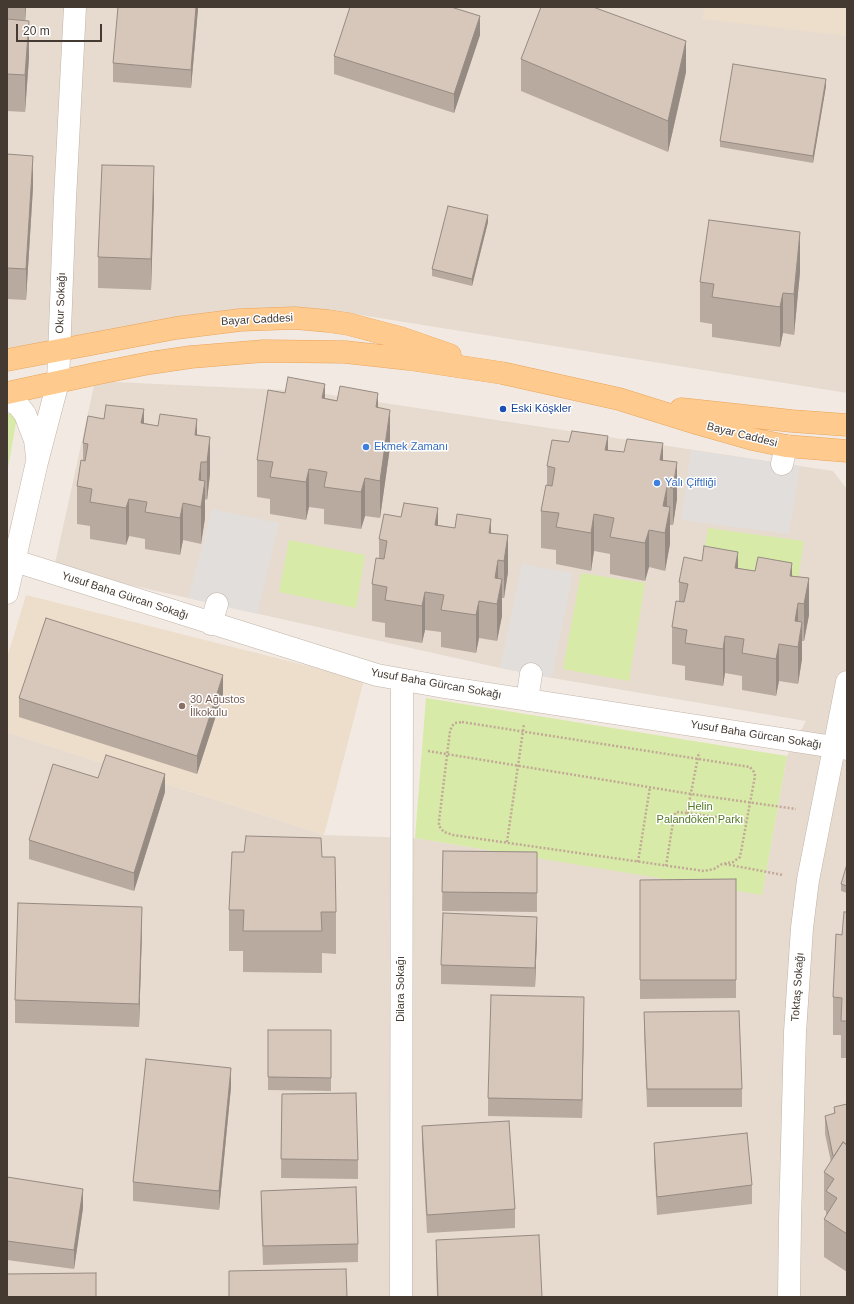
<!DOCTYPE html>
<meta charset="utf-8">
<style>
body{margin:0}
#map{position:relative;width:854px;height:1304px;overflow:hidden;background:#f2eae2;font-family:Arial,sans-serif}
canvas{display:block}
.frame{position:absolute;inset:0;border:8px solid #443a32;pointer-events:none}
.scale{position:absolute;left:16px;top:24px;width:86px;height:18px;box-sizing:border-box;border:2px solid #443a32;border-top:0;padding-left:5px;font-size:12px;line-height:14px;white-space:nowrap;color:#443a32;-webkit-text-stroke:3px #fff;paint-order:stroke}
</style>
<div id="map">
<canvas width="854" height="1304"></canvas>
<div class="frame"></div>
<div class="scale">20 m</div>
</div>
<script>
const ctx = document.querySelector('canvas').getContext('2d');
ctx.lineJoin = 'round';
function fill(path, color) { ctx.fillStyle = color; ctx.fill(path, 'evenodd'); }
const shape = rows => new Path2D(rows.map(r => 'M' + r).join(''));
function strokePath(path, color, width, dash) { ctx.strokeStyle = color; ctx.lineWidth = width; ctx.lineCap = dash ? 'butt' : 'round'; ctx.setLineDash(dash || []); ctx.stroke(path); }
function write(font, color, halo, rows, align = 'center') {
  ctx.font = font + ' Arial,sans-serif'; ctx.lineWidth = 3; ctx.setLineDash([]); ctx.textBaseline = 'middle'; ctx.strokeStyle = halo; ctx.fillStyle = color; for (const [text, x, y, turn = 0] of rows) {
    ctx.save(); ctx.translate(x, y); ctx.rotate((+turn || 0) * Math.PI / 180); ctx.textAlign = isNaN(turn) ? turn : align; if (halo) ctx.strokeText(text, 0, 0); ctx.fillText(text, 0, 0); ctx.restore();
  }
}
const residential = shape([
 [7,7,847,7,847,393,348,313,116,334,7,348],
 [95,381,305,391,833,471,847,489,847,1297,7,1297,7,732,324,835,415,838,762,894,787,756,806,721,552,678,500,668,54,568]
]);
const education = shape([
 [704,7,847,7,847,36,702,19],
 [26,595,364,680,324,835,7,732,7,658]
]);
const green = shape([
 [18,411,7,474,7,414],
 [708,528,804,541,796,592,700,578],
 [289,540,365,555,356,608,279,592],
 [581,573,645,583,629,681,563,669],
 [426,698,787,756,762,895,415,838]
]);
const parking = shape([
 [691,450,800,466,789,534,681,520],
 [212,509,279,523,257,614,188,598],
 [522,564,573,573,552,678,500,668]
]);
const path = shape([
 [462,722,750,767,754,772,755,776,740,857,733,862,722,864,714,869,704,871,453,835,444,832,439,826,439,821,450,731,452,726,455,723,462,722],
 [428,751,691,794,796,809],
 [687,813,747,821],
 [507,842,524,724],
 [638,862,650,787],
 [725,864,783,875],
 [666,866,674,816,676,812,687,813,699,752]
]);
const minor = shape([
 [7,399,18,405,25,414,35,440,37,457],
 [782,464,786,446],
 [15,561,377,675,444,687,847,749],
 [7,593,37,462,58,382,65,199,75,7],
 [211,624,217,604],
 [527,700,531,674],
 [401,1297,402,680],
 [789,1297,790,1221,795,1032,802,928,808,880,847,682]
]);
const major = shape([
 [7,360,176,328,240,320,295,318,328,321,348,324,401,338,450,355],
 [7,393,99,373,150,363,191,357,264,351,345,352,409,359,502,373,619,399,699,424,752,439,786,446,847,451],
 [681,409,792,421,847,425]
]);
const wall = shape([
 [7,7,26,7,25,20,29,58,25,112,7,111],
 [198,7,191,88,113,82,113,63],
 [480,35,454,113,334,74,334,56],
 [521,59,686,72,668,152,521,91],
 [826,86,813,163,720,147,720,141],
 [7,154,33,187,26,300,7,299],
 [154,197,151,290,98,288,98,257],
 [488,222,472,286,432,276,432,269],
 [800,272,794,335,783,333,780,347,712,337,712,324,700,322,700,282],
 [325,398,378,408,390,447,380,518,365,516,361,529,324,524,324,509,309,507,306,520,270,514,270,499,257,497,257,460],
 [104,419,144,423,210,437,210,474,207,500,205,499,205,518,201,544,183,540,180,555,145,549,145,539,129,536,126,545,90,539,90,526,77,524,77,486,83,461,83,443],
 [608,450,663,460,677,499,673,525,670,525,670,544,665,571,649,567,645,581,610,574,610,554,594,551,591,571,556,564,556,550,541,548,541,511,547,485,547,466],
 [438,525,455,528,508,535,508,572,504,598,502,598,502,616,497,641,479,638,476,653,441,647,441,632,425,630,422,643,385,637,385,623,372,621,372,584,379,558,379,539],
 [738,568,755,571,809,578,809,615,804,641,802,641,802,659,798,684,779,681,776,696,742,690,742,676,725,673,723,686,685,680,685,666,672,664,672,627,679,602,679,582],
 [223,694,197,774,19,717,19,698],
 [165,792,134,891,29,859,29,840],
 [443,851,537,852,537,912,442,911],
 [322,857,336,912,336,954,322,953,322,973,243,972,243,951,229,951,229,910],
 [847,864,847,893,841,891,841,884],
 [736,879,736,998,640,999,640,880],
 [847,912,847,1058,841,1058,841,1035,833,1035,833,997,842,935],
 [142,930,139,1027,15,1023,15,1000],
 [537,936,535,987,441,984,441,965],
 [644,1012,742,1089,742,1107,647,1107,644,1031],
 [584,1016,582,1118,488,1116,488,1098],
 [268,1030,331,1030,331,1091,268,1090],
 [231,1087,219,1210,133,1201,133,1182],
 [282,1094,358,1160,358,1179,281,1178],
 [847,1104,847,1272,824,1257,824,1219,826,1216,826,1211,824,1210,824,1172,831,1162,825,1134,825,1116,834,1114,834,1107],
 [422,1126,515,1209,515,1228,427,1233,422,1145],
 [654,1143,752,1185,752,1204,657,1215,654,1162],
 [7,1177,83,1208,74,1269,7,1260],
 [261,1191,358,1244,358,1262,263,1265,261,1210],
 [436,1240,542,1297,437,1297,436,1259]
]);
const shadedWall = shape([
 [25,7,26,7,25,24],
 [196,7,198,7,198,10,191,88,191,70],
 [480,16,480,35,454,113,454,94],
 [29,21,29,58,25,112,25,75],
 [686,41,686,72,668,152,668,121],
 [826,79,826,86,813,163,813,156],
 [33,156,33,187,26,300,26,269],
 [154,166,154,197,151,290,151,259],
 [488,215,488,222,472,286,472,279],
 [800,232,800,272,794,335,794,294],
 [783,293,783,333,780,347,780,307],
 [325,384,325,421,322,398],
 [378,393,378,430,376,407],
 [144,409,144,447,141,423],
 [390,410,390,447,380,518,380,481],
 [197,419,197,457,195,435],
 [608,436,608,473,605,450],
 [210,437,210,474,207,500,207,462],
 [663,443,663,480,660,460],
 [201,462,201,499,199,480],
 [677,462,677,499,673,525,673,488],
 [309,469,309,507,306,520,306,482],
 [365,478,365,516,361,529,361,492],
 [205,481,205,518,201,544,201,507],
 [667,487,667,523,670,507,670,544,665,571,665,533,663,506],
 [129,499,129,536,126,545,126,508],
 [183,503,183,540,180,555,180,518],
 [438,508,438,546,435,525],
 [594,514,594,551,591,571,591,533],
 [491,519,491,557,489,533],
 [649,530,649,567,645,581,645,543],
 [508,535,508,572,504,598,504,561],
 [738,552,738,589,735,568],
 [498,560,498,597,495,578],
 [792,563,792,600,790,576],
 [809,578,809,615,804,641,804,604],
 [502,579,502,616,497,641,497,604],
 [425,592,425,630,422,643,422,606],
 [479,601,479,638,476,653,476,615],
 [798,603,798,641,795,621],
 [802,622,802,659,798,684,798,647],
 [725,636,725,673,723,686,723,649],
 [779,644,779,681,776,696,776,659],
 [223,675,223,694,197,774,197,756],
 [165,774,165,792,134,891,134,873],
 [142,907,142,930,139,1027,139,1004],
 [537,917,537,936,535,987,535,968],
 [584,997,584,1016,582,1118,582,1100],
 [231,1068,231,1087,219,1210,219,1191],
 [83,1189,83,1208,74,1269,74,1250]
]);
const building = shape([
 [118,7,196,7,191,70,113,63,118,7],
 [350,7,451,7,480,16,454,94,334,56,350,7],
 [541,7,593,7,686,41,668,121,521,59,541,7],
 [7,19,29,21,25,75,7,74,7,19],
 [733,64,826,79,813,156,720,141,733,64],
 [7,154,33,156,26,269,7,268,7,154],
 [102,165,154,166,151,259,98,257,102,165],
 [448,206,488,215,472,279,432,269,448,206],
 [709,220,800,232,794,294,783,293,780,307,712,297,714,284,700,282,709,220],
 [288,377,325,384,322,398,337,401,340,386,378,393,376,407,390,410,380,481,365,478,361,492,324,487,327,472,309,469,306,482,270,477,273,462,257,460,268,390,285,393,288,377],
 [106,405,144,409,141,423,158,426,160,414,197,419,195,435,210,437,207,462,201,462,199,480,205,481,201,507,183,503,180,518,145,512,147,502,129,499,126,508,90,502,92,489,77,486,81,460,85,461,88,444,83,443,88,416,104,419,106,405],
 [572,431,608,436,605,450,624,452,627,439,663,443,660,460,677,462,673,488,667,487,663,506,670,507,665,533,649,530,645,543,610,537,614,518,594,514,591,533,556,527,559,513,541,511,546,485,552,486,555,468,547,466,552,440,569,442,572,431],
 [404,503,438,508,435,525,455,528,457,514,491,519,489,533,508,535,504,561,498,560,495,578,502,579,497,604,479,601,476,615,441,610,444,595,425,592,422,606,385,600,387,587,372,584,376,558,384,559,387,541,379,539,384,514,401,517,404,503],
 [704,546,738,552,735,568,755,571,758,557,792,563,790,576,809,578,804,604,798,603,795,621,802,622,798,647,779,644,776,659,742,653,744,639,725,636,723,649,685,643,687,630,672,627,676,601,684,602,688,584,679,582,684,557,702,561,704,546],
 [46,618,223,675,197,756,19,698,46,618],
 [106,755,165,774,134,873,29,840,53,764,98,778,106,755],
 [246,836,321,838,322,857,335,857,336,912,321,912,322,931,243,931,244,910,229,910,232,852,244,852,246,836],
 [443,851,537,852,537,893,442,892,443,851],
 [847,864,847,886,841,884,847,864],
 [736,879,736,980,640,980,640,880,736,879],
 [18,903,142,907,139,1004,15,1000,18,903],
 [844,912,847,912,847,1021,841,1021,842,998,833,997,836,934,842,935,844,912],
 [443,913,537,917,535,968,441,965,443,913],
 [491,995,584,997,582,1100,488,1098,491,995],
 [739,1011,742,1089,647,1089,644,1012,739,1011],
 [268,1030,331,1030,331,1078,268,1077,268,1030],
 [146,1059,231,1068,219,1191,133,1182,146,1059],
 [356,1093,358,1160,281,1159,282,1094,356,1093],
 [847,1104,847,1145,843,1142,834,1156,833,1156,825,1116,835,1113,834,1107,847,1104],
 [509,1121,515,1209,427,1215,422,1126,509,1121],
 [747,1133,752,1185,657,1197,654,1143,747,1133],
 [843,1142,847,1145,847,1234,824,1219,837,1198,826,1191,834,1179,824,1172,843,1142],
 [7,1177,83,1189,74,1250,7,1241,7,1177],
 [356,1187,358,1244,263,1246,261,1191,356,1187],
 [539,1235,542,1297,438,1297,436,1240,539,1235],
 [346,1269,347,1297,229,1297,229,1271,346,1269],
 [96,1273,96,1297,7,1297,7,1274,96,1273]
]);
const markers = [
 [503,409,4,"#1a4fb4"],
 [366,447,4,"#3f7fe0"],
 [657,483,4,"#3f7fe0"],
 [182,706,4,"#8d6e63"]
];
const streetNames = [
 ["Okur Sokağı",61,303,-88],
 ["Bayar Caddesi",257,320,-3],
 ["Bayar Caddesi",742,435,14],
 ["Yusuf Baha Gürcan Sokağı",125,596,18],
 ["Yusuf Baha Gürcan Sokağı",436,684,10],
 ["Yusuf Baha Gürcan Sokağı",756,735,9],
 ["Toktaş Sokağı",798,987,-86],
 ["Dilara Sokağı",401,989,-90]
];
const transitNames = [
 ["Eski Köşkler",511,409]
];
const shopNames = [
 ["Ekmek Zamanı",374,447],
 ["Yalı Çiftliği",665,483]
];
const educationNames = [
 ["30 Ağustos",190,700],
 ["İlkokulu",190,713]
];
const parkNames = [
 ["Helin",700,807],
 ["Palandöken Parkı",700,820]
];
fill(residential, '#e7dbd0');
fill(education, '#edddcb');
fill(green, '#d8eaa8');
fill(parking, '#e2dedb');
strokePath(minor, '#c1b3a7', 23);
strokePath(major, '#eaa459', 23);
strokePath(path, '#c1a995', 2.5, [2, 2]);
strokePath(minor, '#fff', 22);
strokePath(major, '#ffca8e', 22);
fill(wall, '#b9aaa0');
fill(shadedWall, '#968b82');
fill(building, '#d7c6ba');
strokePath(building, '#968b82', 1);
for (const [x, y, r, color] of markers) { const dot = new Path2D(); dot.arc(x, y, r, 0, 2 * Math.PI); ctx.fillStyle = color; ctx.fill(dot); strokePath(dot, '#fff', 1.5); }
write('11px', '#443a32', '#fff', streetNames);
write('11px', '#164399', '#fff', transitNames, 'left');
write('11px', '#366cbe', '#fff', shopNames, 'left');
write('11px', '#785e54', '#fff', educationNames, 'left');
write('11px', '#537823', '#fff', parkNames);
</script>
